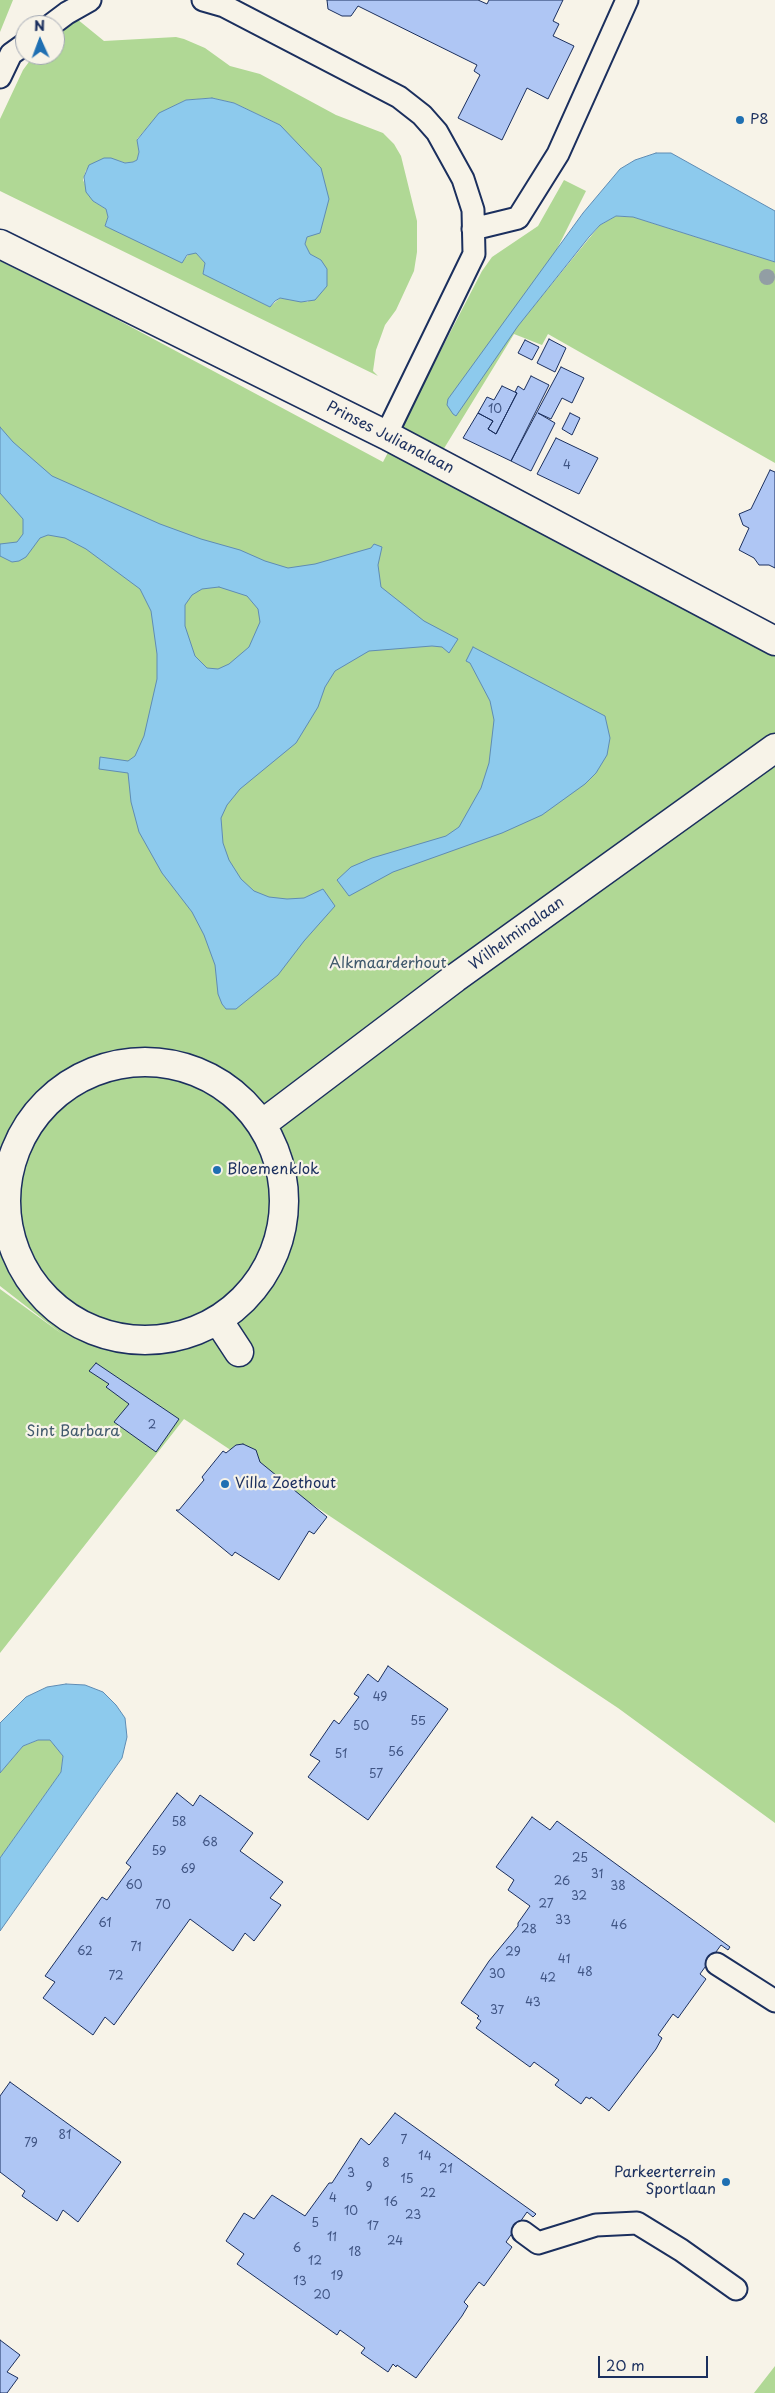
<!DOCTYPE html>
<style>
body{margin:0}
#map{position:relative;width:775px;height:2393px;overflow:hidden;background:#f7f3e8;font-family:"Playpen Sans",sans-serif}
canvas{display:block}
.north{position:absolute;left:15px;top:15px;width:50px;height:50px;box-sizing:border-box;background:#f7f3e8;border:1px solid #9fa5b1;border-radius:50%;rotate:358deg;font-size:14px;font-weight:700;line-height:20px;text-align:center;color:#1b2f5e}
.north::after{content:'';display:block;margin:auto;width:18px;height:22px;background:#1f6fb2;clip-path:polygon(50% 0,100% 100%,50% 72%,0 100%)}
.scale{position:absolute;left:598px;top:2356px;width:110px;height:22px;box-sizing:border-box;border:2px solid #1b2f5e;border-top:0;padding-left:6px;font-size:15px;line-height:18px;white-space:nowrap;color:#1b2f5e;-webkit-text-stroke:4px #f7f3e8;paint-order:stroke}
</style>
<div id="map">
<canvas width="775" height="2393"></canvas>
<div class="north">N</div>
<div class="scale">20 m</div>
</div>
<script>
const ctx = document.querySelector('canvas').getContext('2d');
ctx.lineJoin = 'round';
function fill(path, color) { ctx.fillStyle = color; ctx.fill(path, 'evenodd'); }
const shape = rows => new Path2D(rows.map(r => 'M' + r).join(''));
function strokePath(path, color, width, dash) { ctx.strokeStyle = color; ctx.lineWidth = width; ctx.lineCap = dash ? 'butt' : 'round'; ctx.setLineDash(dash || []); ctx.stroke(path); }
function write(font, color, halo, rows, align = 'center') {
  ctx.font = font + ' "Playpen Sans",sans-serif'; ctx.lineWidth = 4.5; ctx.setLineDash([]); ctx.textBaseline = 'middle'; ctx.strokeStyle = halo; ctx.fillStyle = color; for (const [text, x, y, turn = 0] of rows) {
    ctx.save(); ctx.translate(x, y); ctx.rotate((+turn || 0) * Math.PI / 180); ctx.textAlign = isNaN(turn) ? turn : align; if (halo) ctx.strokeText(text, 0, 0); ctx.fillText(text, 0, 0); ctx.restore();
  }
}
const green = shape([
 [0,0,13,0,0,32],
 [77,19,104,41,176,37,184,39,205,48,230,66,260,74,336,115,383,133,394,144,401,156,417,221,417,252,414,271,396,310,385,325,376,350,373,371,378,376,0,191,0,119,23,70,34,55,55,55,55,34],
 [212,98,234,103,280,125,314,233,307,237,305,244,310,255,321,260,308,302,280,298,270,307,203,273,205,263,196,253,190,253,183,261,105,226,108,217,106,209,93,201,83,180,86,170,117,160,125,163,133,162,137,160,139,152,137,139,160,113,186,100],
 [564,180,586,191,520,323,600,225,616,216,633,217,775,262,775,463,548,334,542,345,514,334,429,473,775,642,775,1823,618,1708,184,1419,0,1653,0,1289,62,1334,0,1286,0,261,105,313,383,462,482,271,492,257,538,226],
 [38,1740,50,1740,57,1747,63,1756,61,1772,0,1858,0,1773,23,1746],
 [775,2366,775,2393,754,2393]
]);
const water = shape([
 [212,98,234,103,280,125,321,168,329,199,320,233,307,237,305,244,310,254,321,260,327,269,327,286,315,300,301,302,280,298,275,301,270,307,203,274,205,263,196,253,187,255,182,263,105,226,108,217,106,209,93,201,86,192,84,177,89,165,104,158,111,158,125,163,133,162,137,160,139,152,137,140,159,113,186,100,212,98],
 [656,153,671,153,775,211,775,262,633,217,616,216,600,225,589,237,518,326,456,416,453,414,447,405,448,399,583,213,620,169,635,160,656,153],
 [0,427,13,442,52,476,160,524,201,539,240,550,265,561,288,568,315,564,371,548,374,544,382,547,378,565,381,587,424,621,458,639,449,653,442,647,432,646,369,651,335,671,325,687,318,707,296,743,240,789,227,805,221,818,223,843,229,860,241,879,254,891,269,897,287,899,304,898,323,889,335,906,304,941,278,975,236,1009,226,1009,222,1004,218,994,215,965,204,935,192,912,162,873,139,832,131,802,128,773,99,769,100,757,128,761,135,756,144,736,157,679,157,654,151,611,140,589,86,549,65,538,48,535,40,538,26,557,19,561,12,562,0,556,0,544,17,542,23,534,23,519,0,493,0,427],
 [219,587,247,596,258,609,260,622,249,647,229,664,218,669,207,668,195,656,185,626,185,605,192,595,202,589,219,587],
 [473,647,605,716,610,738,607,755,596,773,585,784,542,815,502,833,393,872,349,896,337,880,351,867,372,858,446,836,459,827,481,788,489,763,494,720,490,701,470,663,466,661,473,647],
 [66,1684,85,1685,103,1692,116,1705,125,1718,127,1737,122,1758,0,1931,0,1858,61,1772,63,1756,50,1740,38,1740,23,1746,0,1773,0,1723,26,1697,47,1687,66,1684]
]);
const building = shape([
 [327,0,478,0,487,4,489,0,563,0,553,21,559,24,553,36,574,46,548,99,527,88,502,140,458,118,480,75,474,71,477,65,358,6,351,16,342,16,328,9,327,0],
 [549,339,566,348,555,372,537,363,549,339],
 [525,340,539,347,532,360,518,353,525,340],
 [561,367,584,378,572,403,562,398,551,419,538,413,555,423,531,471,511,461,561,367],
 [531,376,549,385,511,461,463,438,478,413,493,421,488,429,496,434,517,393,515,392,518,386,524,390,531,376],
 [502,386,517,393,496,434,488,429,493,421,478,413,487,397,494,400,502,386],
 [570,413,580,418,572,435,562,429,570,413],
 [556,438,598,458,579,494,537,474,556,438],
 [770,470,775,472,775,568,769,565,759,565,754,558,739,550,749,528,743,525,739,514,751,509,770,470],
 [96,1363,179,1419,156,1452,114,1422,129,1404,106,1387,109,1384,89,1371,96,1363],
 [243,1444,256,1450,260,1462,327,1517,314,1534,309,1531,279,1580,235,1552,232,1556,176,1510,179,1510,204,1480,202,1477,223,1451,226,1453,236,1445,243,1444],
 [388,1666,448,1709,368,1820,308,1777,320,1761,310,1755,334,1720,339,1724,359,1697,354,1694,368,1674,378,1682,388,1666],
 [177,1793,193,1806,200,1795,253,1833,240,1851,283,1882,270,1898,281,1905,254,1941,245,1933,233,1951,190,1919,114,2025,105,2017,93,2035,43,1998,55,1982,45,1976,102,1897,107,1900,131,1867,126,1863,177,1793],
 [532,1817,550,1830,557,1821,730,1947,728,1950,721,1945,700,1974,706,1979,678,2018,673,2014,658,2035,662,2038,656,2049,609,2111,591,2097,590,2099,586,2097,581,2104,555,2085,559,2080,534,2062,530,2067,476,2028,481,2021,477,2018,479,2016,461,2003,489,1961,518,1926,518,1923,530,1906,508,1890,514,1880,496,1867,532,1817],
 [10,2082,121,2162,78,2222,63,2210,57,2221,22,2196,25,2191,0,2172,0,2096,10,2082],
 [395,2113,536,2214,533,2217,527,2212,506,2242,512,2247,484,2286,479,2282,464,2302,468,2306,462,2316,416,2378,397,2365,396,2367,393,2364,388,2372,361,2353,365,2348,340,2330,337,2335,237,2264,244,2254,226,2241,244,2213,254,2219,272,2195,305,2216,329,2183,332,2183,361,2138,369,2145,371,2143,395,2113],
 [0,2340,20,2355,7,2372,18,2378,7,2393,0,2393,0,2340]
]);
const service = shape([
 [203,0,224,6,399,97,422,115,437,132,463,179,473,210,474,254,386,435],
 [51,25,67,13,90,0],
 [0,77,11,54,25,44],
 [473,229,518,218,558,154,627,0],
 [717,1964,775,2001],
 [523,2232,538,2243,596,2225,637,2223,681,2250,736,2289]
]);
const minor = shape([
 '6 1201a139 139 0 1 1 278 0a139 139 0 1 1-278 0Z',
 [262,1124,455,978,775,748],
 [218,1320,239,1352]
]);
const tertiary = shape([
 [0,244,386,435,775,641]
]);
const trees = [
 [767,277]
];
const markers = [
 [740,120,5,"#1f6fb2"],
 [217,1170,5,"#1f6fb2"],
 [225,1484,5,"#1f6fb2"],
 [726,2182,5,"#1f6fb2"]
];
const numberNames = [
 ["10",495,410],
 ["4",567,466],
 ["2",152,1426],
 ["49",380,1698],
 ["55",418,1722],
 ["50",361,1727],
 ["56",396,1753],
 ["51",341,1755],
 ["57",376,1775],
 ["58",179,1823],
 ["68",210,1843],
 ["59",159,1852],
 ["25",580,1859],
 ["69",188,1870],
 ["31",597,1875],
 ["26",562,1882],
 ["60",134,1886],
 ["38",618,1887],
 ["32",579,1897],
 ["27",546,1905],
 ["70",163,1906],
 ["33",563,1921],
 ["61",105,1924],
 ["46",619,1926],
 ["28",529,1930],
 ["71",136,1948],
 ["62",85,1952],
 ["29",513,1953],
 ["41",564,1960],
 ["48",585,1973],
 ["30",497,1975],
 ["72",116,1977],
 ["42",548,1979],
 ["43",533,2003],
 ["37",497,2011],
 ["81",65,2136],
 ["7",404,2141],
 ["79",31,2144],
 ["14",425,2157],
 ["8",386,2164],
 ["21",446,2170],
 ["3",351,2174],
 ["15",407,2180],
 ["9",369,2188],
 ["22",428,2194],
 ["4",333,2199],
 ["16",391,2203],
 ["10",351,2212],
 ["23",413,2216],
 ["5",315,2224],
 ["17",373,2227],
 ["11",332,2238],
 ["24",395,2242],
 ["6",297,2249],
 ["18",355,2253],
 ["12",315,2262],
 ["19",337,2277],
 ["13",300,2282],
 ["20",322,2296]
];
const poiNames = [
 ["P8",750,120],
 ["Bloemenklok",227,1170],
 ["Villa Zoethout",235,1484],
 ["Parkeerterrein",716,2173,"right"],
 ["Sportlaan",716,2190,"right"]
];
const streetNames = [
 ["Prinses Julianalaan",390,438,27],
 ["Wilhelminalaan",517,934,-36]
];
const parkNames = [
 ["Alkmaarderhout",388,964],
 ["Sint Barbara",73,1432]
];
fill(green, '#b0d895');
fill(water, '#8dcaed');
strokePath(water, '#5f8cb4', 1);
fill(building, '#afc6f4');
strokePath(building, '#1b2f5e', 1);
strokePath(service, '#1b2f5e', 25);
strokePath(minor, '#1b2f5e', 31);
strokePath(tertiary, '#1b2f5e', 31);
strokePath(service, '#f7f3e8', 21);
strokePath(minor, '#f7f3e8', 28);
strokePath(tertiary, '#f7f3e8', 28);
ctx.fillStyle = '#929ea4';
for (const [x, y] of trees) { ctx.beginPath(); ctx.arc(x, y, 8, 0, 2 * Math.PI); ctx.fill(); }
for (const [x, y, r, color] of markers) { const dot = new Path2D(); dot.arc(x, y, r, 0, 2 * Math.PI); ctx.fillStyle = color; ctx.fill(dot); strokePath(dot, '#f7f3e8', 2); }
write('12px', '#405584', null, numberNames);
write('15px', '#1b2f5e', '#f7f3e8', poiNames, 'left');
write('15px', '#1b2f5e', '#f7f3e8', streetNames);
write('15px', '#40596c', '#f7f3e8', parkNames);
</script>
